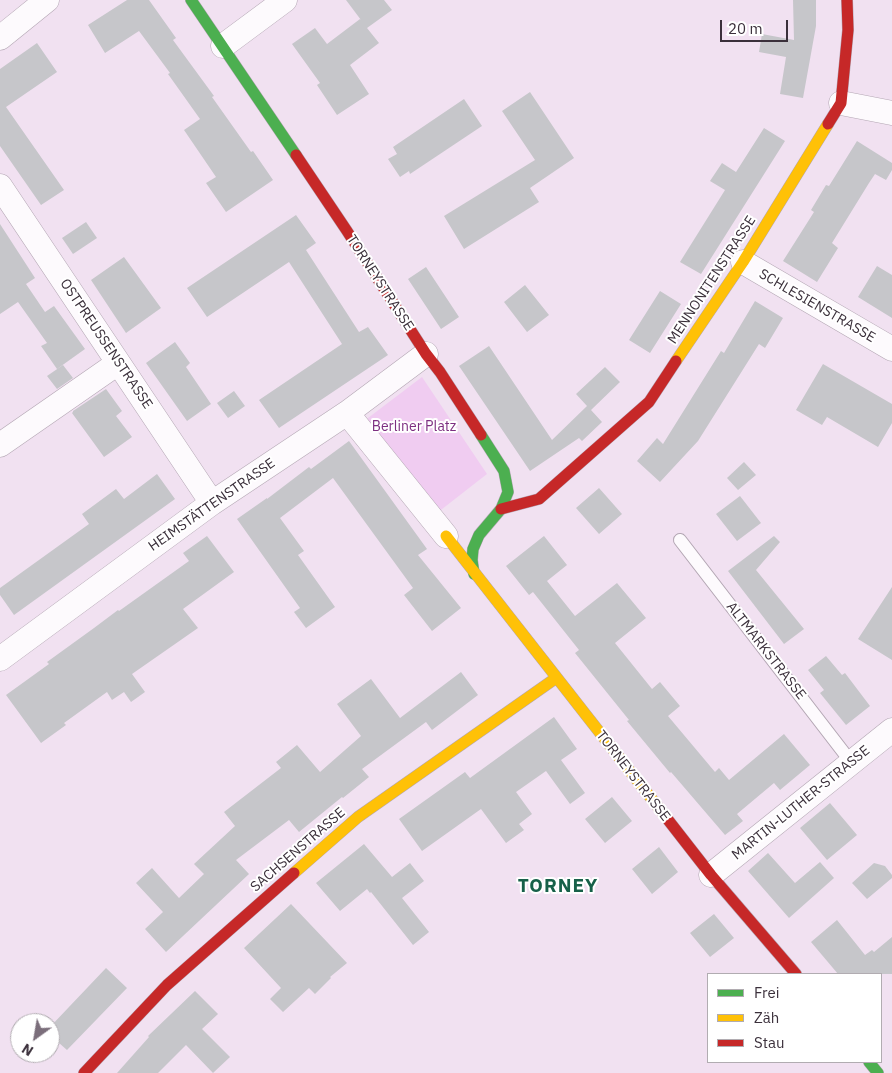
<!DOCTYPE html>
<meta charset="utf-8">
<style>
body{margin:0}
#map{position:relative;width:892px;height:1073px;overflow:hidden;background:#f1e1f1;font-family:"IBM Plex Sans",sans-serif}
canvas{display:block}
.legend{position:absolute;left:707px;top:973px;width:175px;height:90px;box-sizing:border-box;background:#fff;border:1px solid #b1acb1;margin:0;padding:6px 9px;list-style:none;font-size:15px;color:#3b303b}
.legend li{display:flex;align-items:center;gap:10px;height:25px}
.legend b{width:25px;border:1px solid #b1acb1}
.north{position:absolute;left:10px;top:1013px;width:50px;height:50px;box-sizing:border-box;background:#fff;border:1px solid #b1acb1;border-radius:50%;rotate:212deg;font-size:14px;font-weight:700;line-height:20px;text-align:center;color:#3b303b}
.north::after{content:'';display:block;margin:auto;width:18px;height:22px;background:#7b6e7b;clip-path:polygon(50% 0,100% 100%,50% 72%,0 100%)}
.scale{position:absolute;left:720px;top:20px;width:68px;height:22px;box-sizing:border-box;border:2px solid #3b303b;border-top:0;padding-left:6px;font-size:15px;line-height:18px;white-space:nowrap;color:#3b303b;-webkit-text-stroke:4px #fff;paint-order:stroke}
</style>
<div id="map">
<canvas width="892" height="1073"></canvas>
<ul class="legend">
<li><b style="height:6px;background:#4caf50"></b>Frei</li>
<li><b style="height:6px;background:#ffc107"></b>Zäh</li>
<li><b style="height:6px;background:#c62828"></b>Stau</li>
</ul>
<div class="north">N</div>
<div class="scale">20 m</div>
</div>
<script>
const ctx = document.querySelector('canvas').getContext('2d');
ctx.lineJoin = 'round';
function fill(path, color) { ctx.fillStyle = color; ctx.fill(path, 'evenodd'); }
const shape = rows => new Path2D(rows.map(r => 'M' + r).join(''));
function strokePath(path, color, width, dash) { ctx.strokeStyle = color; ctx.lineWidth = width; ctx.lineCap = dash ? 'butt' : 'round'; ctx.setLineDash(dash || []); ctx.stroke(path); }
function write(font, color, halo, rows, align = 'center') {
  ctx.font = font + ' "IBM Plex Sans",sans-serif'; ctx.lineWidth = 4; ctx.setLineDash([]); ctx.textBaseline = 'middle'; ctx.strokeStyle = halo; ctx.fillStyle = color; for (const [text, x, y, turn = 0] of rows) {
    ctx.save(); ctx.translate(x, y); ctx.rotate((+turn || 0) * Math.PI / 180); ctx.textAlign = isNaN(turn) ? turn : align; if (halo) ctx.strokeText(text, 0, 0); ctx.fillText(text, 0, 0); ctx.restore();
  }
}
const green = shape([
 [422,377,487,474,437,513,364,421]
]);
const building = shape([
 [127,0,149,0,176,38,173,40,214,96,212,97,251,152,253,151,273,180,226,212,206,183,216,177,184,130,200,119,168,74,170,73,139,31,105,53,88,25],
 [346,0,384,0,392,10,367,28,379,43,350,65,369,94,337,115,317,85,320,83,292,44,315,28,327,44,360,19,361,20],
 [793,0,816,0,816,26,803,98,780,94,786,57,759,52,762,34,794,40],
 [37,43,57,72,6,107,64,190,41,205,0,146,0,69],
 [530,92,574,158,530,188,539,202,464,249,444,216,535,160,502,111],
 [464,99,482,126,410,174,409,171,400,177,388,159,397,154,393,147],
 [764,128,785,141,701,274,680,262,725,190,710,181,722,163,736,172],
 [857,141,892,163,892,170,886,180,875,174,869,183,832,243,838,248,817,282,783,261,814,212,811,210,826,185,829,186],
 [296,215,316,243,306,250,359,332,368,327,388,355,279,428,259,400,342,344,289,262,207,317,187,288],
 [86,222,97,238,73,254,62,238],
 [0,224,35,278,26,284,45,312,54,306,85,349,57,369,41,346,47,343,18,302,0,314],
 [124,257,161,308,126,333,91,280],
 [877,266,892,275,892,318,858,297],
 [426,267,459,317,441,329,408,279],
 [525,285,549,315,527,332,504,302],
 [660,291,681,304,650,353,629,340],
 [755,301,783,318,765,348,759,344,698,441,660,482,637,461,657,438,663,444,721,351,724,353],
 [175,342,190,363,186,367,211,404,187,421,146,363],
 [489,346,552,440,587,406,576,394,605,367,620,382,591,410,602,422,582,441,579,438,530,471,459,366],
 [823,364,892,404,892,423,878,447,827,417,822,425,796,410],
 [63,365,73,378,57,389,47,376],
 [106,389,122,411,116,416,132,437,104,457,72,413,73,412,73,411],
 [234,391,245,406,228,418,217,403],
 [349,441,427,549,418,555,461,608,432,631,404,595,413,588,333,478,280,518,304,551,298,555,335,607,306,628,294,612,300,608,237,519,267,498,267,499,309,467,311,469],
 [744,462,756,475,738,490,727,478],
 [157,474,175,499,14,615,0,595,0,588,89,524,82,514,116,489,124,499],
 [599,488,622,514,599,534,576,508],
 [740,496,761,523,737,541,716,514],
 [207,536,234,572,183,609,198,628,132,674,145,692,131,702,124,692,112,700,107,692,64,723,66,725,41,743,6,695,49,664,47,662,94,628,118,610,119,611,189,561,183,553],
 [544,536,567,565,547,581,575,616,617,583,646,618,615,643,652,689,660,682,680,706,668,716,715,772,719,768,729,780,784,734,810,765,780,790,774,783,737,814,743,821,725,835,671,772,670,773,627,721,629,720,575,653,579,650,533,592,529,595,506,566],
 [774,536,780,542,756,570,804,629,784,644,728,571],
 [892,587,892,660,858,639],
 [826,656,842,675,845,673,870,706,846,725,820,693,824,690,808,670],
 [461,672,478,695,432,730,426,722,362,769,369,777,343,798,342,797,299,832,289,820,236,860,249,874,166,952,145,929,163,912,136,883,152,868,179,898,204,874,194,864,235,826,224,812,281,768,276,762,297,745,320,772,361,736,337,704,371,679,400,718],
 [554,717,577,749,561,760,585,793,570,804,546,771,516,792,532,814,519,824,524,830,506,843,481,809,422,851,399,819,465,772,470,778],
 [612,797,632,821,605,843,585,819],
 [830,803,857,835,827,860,800,828],
 [364,844,392,877,410,863,424,881,402,898,429,932,413,945,371,892,370,893,367,889,340,911,316,883],
 [659,847,678,872,652,894,632,869],
 [768,853,795,883,820,862,834,878,789,918,748,871],
 [874,863,885,866,892,875,892,878,867,899,852,883],
 [291,904,347,963,330,977,331,978,315,994,309,988,283,1012,270,999,281,988,244,948],
 [714,914,734,938,710,957,690,933],
 [837,920,865,955,872,950,874,952,892,937,892,974,838,974,811,942],
 [106,968,127,988,67,1050,50,1035,50,1027],
 [195,991,218,1014,202,1029,230,1057,213,1073,186,1045,158,1073,117,1073,149,1037,148,1036]
]);
const lane = shape([
 [680,540,851,762]
]);
const street = shape([
 [0,38,47,0],
 [223,46,285,0],
 [841,103,892,113],
 [0,186,212,503],
 [743,262,892,349],
 [347,413,446,536],
 [0,445,118,363],
 [0,659,212,503,347,413,426,354],
 [711,875,892,730]
]);
const fast = shape([
 [191,0,296,155],
 [474,574,472,560,473,549,479,535,501,509,508,492,504,471,481,435],
 [869,1062,878,1073]
]);
const slow = shape([
 [676,361,743,262,828,124],
 [446,536,658,807],
 [294,873,358,817,556,678]
]);
const jam = shape([
 [828,124,841,103,848,30,847,0],
 [296,155,347,231,426,354,440,372,481,435],
 [501,509,539,499,649,402,676,361],
 [658,807,711,875,796,974],
 [84,1073,167,985,294,873]
]);
const streetNames = [
 ["MENNONITENSTRASSE",712,280,-57],
 ["TORNEYSTRASSE",380,283,57],
 ["SCHLESIENSTRASSE",817,306,30],
 ["OSTPREUSSENSTRASSE",106,344,56],
 ["HEIMSTÄTTENSTRASSE",212,505,-35],
 ["ALTMARKSTRASSE",766,651,52],
 ["TORNEYSTRASSE",633,776,52],
 ["MARTIN-LUTHER-STRASSE",801,803,-39],
 ["SACHSENSTRASSE",298,850,-41]
];
const parkNames = [
 ["Berliner Platz",414,427]
];
const districtNames = [
 ["TORNEY",558,887]
];
fill(green, '#f0ccf1');
fill(building, '#c6c6ca');
strokePath(lane, '#b3a6b3', 14);
strokePath(street, '#b3a6b3', 25);
strokePath(fast, '#b3a6b3', 12);
strokePath(slow, '#b3a6b3', 12);
strokePath(jam, '#b3a6b3', 12);
strokePath(lane, '#fdfafd', 12);
strokePath(street, '#fdfafd', 24);
strokePath(fast, '#4caf50', 11);
strokePath(slow, '#ffc107', 11);
strokePath(jam, '#c62828', 11);
write('14px', '#3b303b', '#fff', streetNames);
write('14px', '#7d2f81', '#fff', parkNames);
ctx.letterSpacing = '1px';
write('bold 19px', '#176049', '#fff', districtNames);
ctx.letterSpacing = '0px';
</script>
